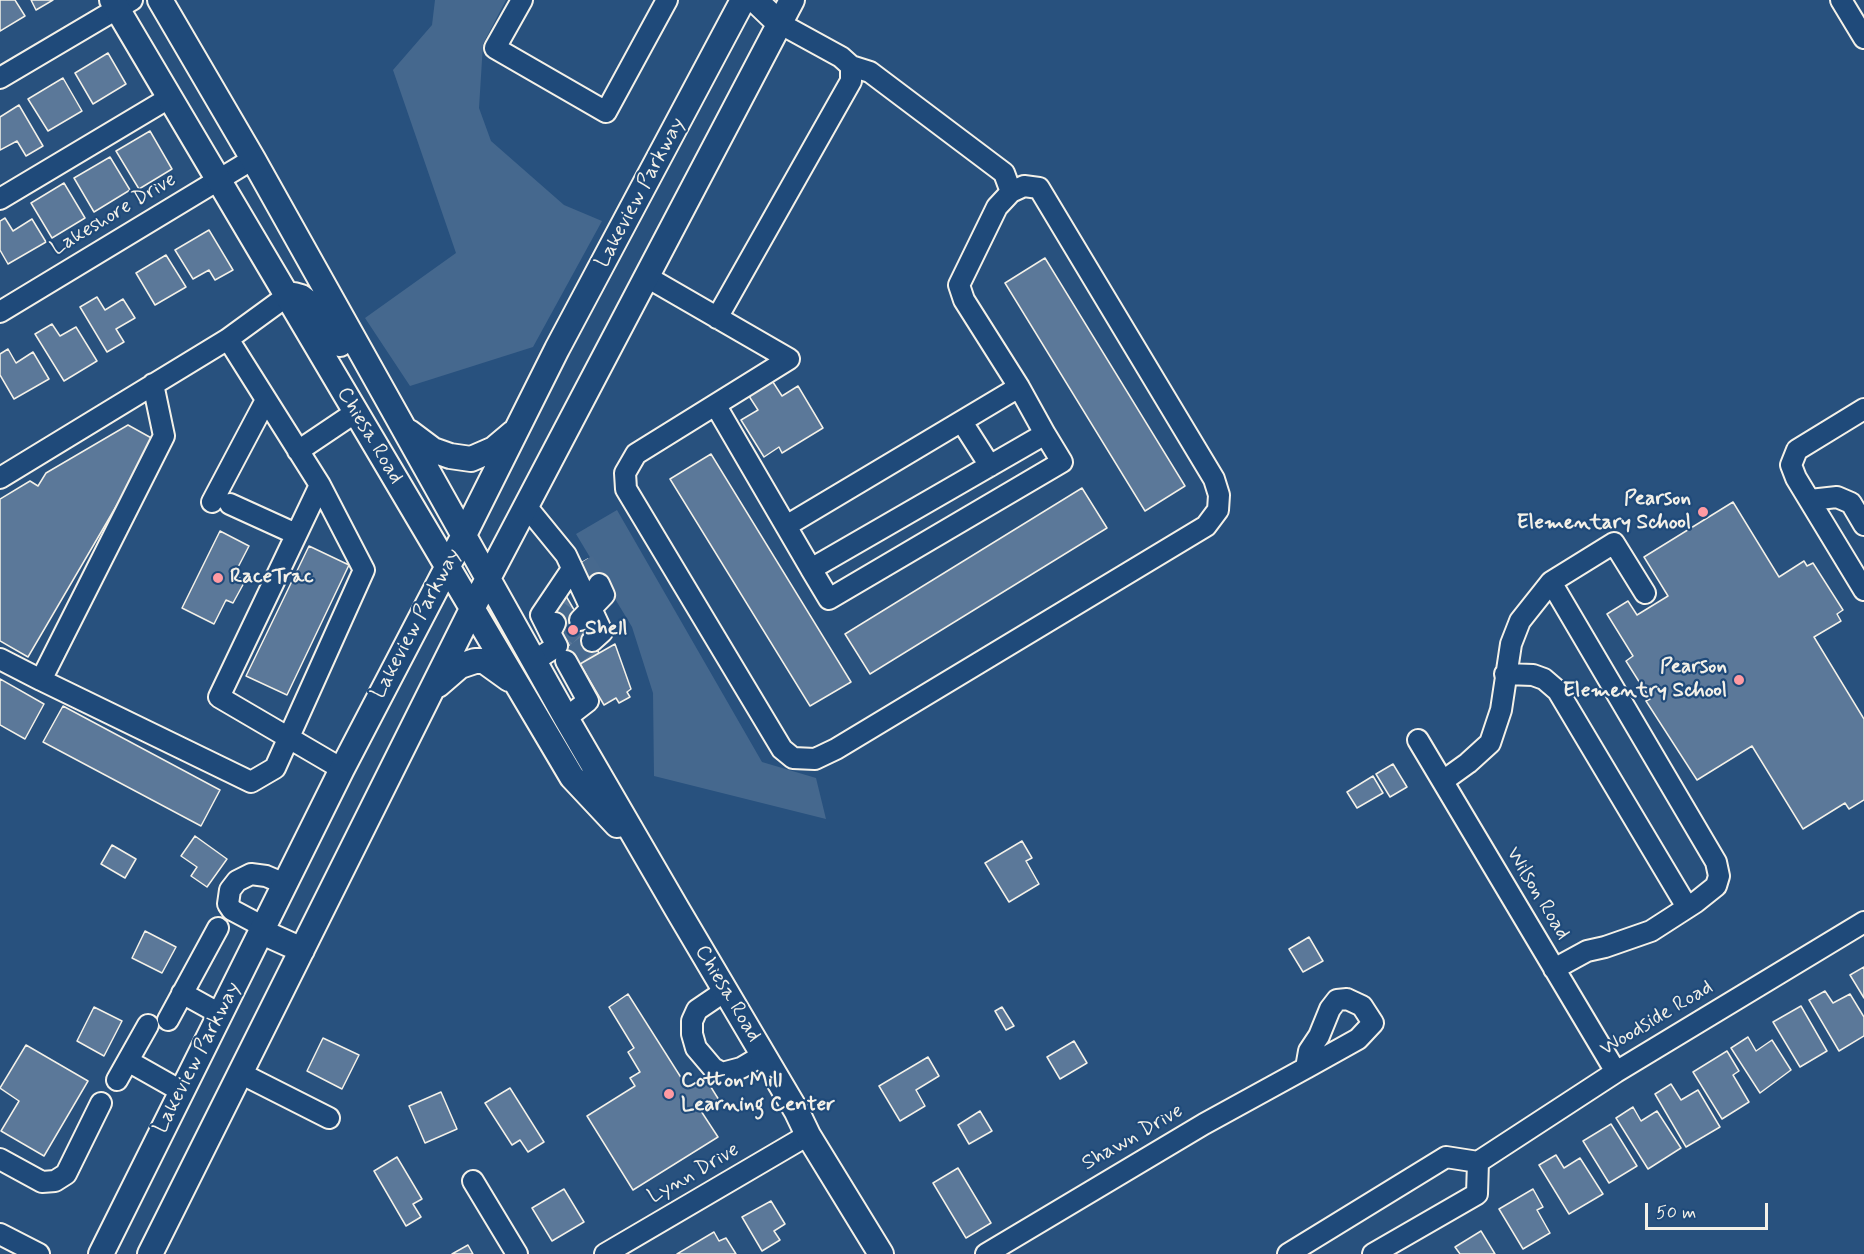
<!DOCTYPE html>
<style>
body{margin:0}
#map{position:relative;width:1864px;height:1254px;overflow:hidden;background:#28517e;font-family:Mynerve,sans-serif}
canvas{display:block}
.scale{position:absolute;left:1645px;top:1203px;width:123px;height:27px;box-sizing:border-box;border:3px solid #f4f1e8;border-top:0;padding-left:8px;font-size:18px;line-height:21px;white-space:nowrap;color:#f4f1e8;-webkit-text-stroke:4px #1f4a7a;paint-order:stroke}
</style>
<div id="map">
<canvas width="1864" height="1254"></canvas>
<div class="scale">50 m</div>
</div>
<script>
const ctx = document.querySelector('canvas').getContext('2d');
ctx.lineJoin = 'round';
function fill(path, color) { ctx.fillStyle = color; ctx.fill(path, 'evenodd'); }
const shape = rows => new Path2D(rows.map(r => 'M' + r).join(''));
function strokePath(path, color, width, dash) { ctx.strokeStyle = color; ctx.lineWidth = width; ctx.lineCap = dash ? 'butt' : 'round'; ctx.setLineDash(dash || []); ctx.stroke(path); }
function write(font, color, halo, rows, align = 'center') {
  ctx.font = font + ' Mynerve,sans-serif'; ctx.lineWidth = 4.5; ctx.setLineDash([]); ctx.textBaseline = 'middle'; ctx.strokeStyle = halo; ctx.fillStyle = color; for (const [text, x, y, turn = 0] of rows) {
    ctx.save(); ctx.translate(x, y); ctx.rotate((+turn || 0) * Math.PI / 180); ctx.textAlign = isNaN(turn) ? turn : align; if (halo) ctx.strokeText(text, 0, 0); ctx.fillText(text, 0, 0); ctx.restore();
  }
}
const green = shape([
 [435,0,506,0,483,44,479,108,491,141,564,205,602,221,533,347,410,386,365,318,456,253,393,70,432,25],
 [617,510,762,762,816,778,826,819,654,776,653,693,632,627,576,534]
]);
const building = shape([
 [0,0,15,0,25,16,0,31,0,0],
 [31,0,53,0,36,10,31,0],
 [108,53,126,84,93,104,75,73,108,53],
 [63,78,82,111,48,131,28,99,63,78],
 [19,105,43,146,26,156,17,141,0,150,0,117,19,105],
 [150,131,172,169,139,189,116,151,150,131],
 [110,157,130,190,94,212,74,178,110,157],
 [64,183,85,218,52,238,31,203,64,183],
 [5,218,13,231,32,219,46,242,8,264,0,250,0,221,5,218],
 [209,230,233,270,215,280,209,270,193,279,175,250,209,230],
 [166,255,186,287,155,305,136,273,166,255],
 [1045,258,1185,486,1145,511,1005,283,1045,258],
 [97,297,105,310,123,299,135,318,116,329,124,342,107,352,80,307,97,297],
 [52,324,60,336,76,327,97,361,64,381,35,334,52,324],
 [8,349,16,363,33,352,49,379,14,399,0,375,0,354,8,349],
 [771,379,782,396,798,386,823,428,782,453,779,447,764,457,741,420,758,410,747,393,771,379],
 [128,425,155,440,28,657,0,641,0,499,30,481,38,486,46,473,128,425],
 [711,454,851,682,810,706,670,479,711,454],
 [1082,488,1107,528,870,674,845,634,1082,488],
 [1733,502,1779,577,1804,561,1807,566,1813,563,1843,610,1837,614,1841,621,1814,637,1864,719,1864,800,1849,809,1845,803,1803,829,1752,746,1697,780,1646,701,1650,699,1626,661,1633,656,1607,614,1628,601,1637,615,1668,596,1644,557,1733,502],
 [220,531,249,546,234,575,245,581,233,603,226,600,214,624,182,608,220,531],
 [309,546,349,565,287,695,246,676,309,546],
 [588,559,602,581,590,589,576,566,588,559],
 [562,589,599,653,580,664,549,611,562,589],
 [615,644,631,689,627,692,630,697,619,703,616,698,604,705,580,664,615,644],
 [0,679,44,704,25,739,0,725,0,679],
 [63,706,220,790,201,826,43,742,63,706],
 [1393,764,1407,787,1390,797,1376,774,1393,764],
 [1373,776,1383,793,1357,808,1347,792,1373,776],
 [195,836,227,859,207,887,191,876,197,867,181,856,195,836],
 [1022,841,1032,858,1026,861,1039,884,1009,902,985,863,1022,841],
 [112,845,136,859,125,878,101,864,112,845],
 [145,931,176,947,162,973,132,958,145,931],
 [1309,937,1323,961,1303,972,1289,949,1309,937],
 [1864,967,1864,998,1850,975,1864,967],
 [1825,991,1833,1003,1850,994,1864,1017,1864,1036,1839,1051,1809,1000,1825,991],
 [628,994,687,1087,704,1076,719,1100,701,1111,718,1137,633,1190,587,1116,635,1086,630,1078,640,1072,628,1052,634,1048,609,1007,628,994],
 [1801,1006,1827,1051,1800,1067,1773,1022,1801,1006],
 [94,1007,122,1021,104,1056,77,1041,94,1007],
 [1002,1007,1014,1026,1006,1030,995,1011,1002,1007],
 [1748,1037,1756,1051,1772,1040,1791,1070,1760,1093,1731,1048,1748,1037],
 [323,1038,359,1055,342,1089,307,1071,323,1038],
 [1074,1041,1087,1063,1060,1079,1047,1057,1074,1041],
 [26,1045,88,1081,44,1156,1,1131,19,1101,0,1088,26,1045],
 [1727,1051,1739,1071,1733,1075,1749,1102,1722,1119,1693,1072,1727,1051],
 [928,1057,939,1076,916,1090,925,1106,900,1121,879,1086,928,1057],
 [1671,1084,1681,1100,1698,1090,1720,1127,1686,1147,1655,1094,1671,1084],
 [510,1088,544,1142,528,1152,520,1140,512,1145,485,1103,510,1088],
 [441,1092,457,1129,425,1143,409,1106,441,1092],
 [1633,1107,1641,1121,1657,1111,1681,1148,1648,1169,1616,1118,1633,1107],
 [980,1111,992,1131,969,1144,958,1125,980,1111],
 [1611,1124,1637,1166,1609,1183,1583,1141,1611,1124],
 [1556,1155,1564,1168,1580,1158,1603,1194,1569,1214,1539,1165,1556,1155],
 [397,1157,422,1199,413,1204,421,1217,406,1226,374,1171,397,1157],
 [958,1168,991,1223,966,1238,933,1183,958,1168],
 [564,1189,584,1222,552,1241,532,1208,564,1189],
 [1533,1189,1543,1207,1537,1210,1550,1233,1523,1249,1499,1209,1533,1189],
 [771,1201,785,1224,774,1231,780,1240,762,1251,742,1217,771,1201],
 [1481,1231,1495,1254,1460,1254,1455,1247,1481,1231],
 [714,1232,719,1241,726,1238,736,1254,677,1254,714,1232],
 [468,1245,473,1254,452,1254,468,1245]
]);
const minorTunnel = shape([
 [584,561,599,584],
 [556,622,570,602],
 [565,637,580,620],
 [574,655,592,641]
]);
const minor = shape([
 [522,0,495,48,606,112,667,0],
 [1841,0,1864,38],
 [851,66,870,72,1004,173,1011,192],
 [0,78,132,0],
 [0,199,169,98],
 [647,277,789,359,636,454,625,473,626,489,782,749,793,758,815,759,836,749,1206,526,1218,510,1219,495,1214,479,1039,188,1024,186,1011,192,997,207,959,285,964,300,1019,387,1045,434,811,569,716,406],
 [287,296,228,339,320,485,219,697,342,769],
 [0,312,253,159],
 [717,318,851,81,851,66,841,57,779,23],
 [1864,409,1797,450,1791,465,1796,478,1864,590],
 [962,422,990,466],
 [298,451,356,412],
 [0,478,228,339],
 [1810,500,1837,497,1851,503,1864,525],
 [212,502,266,400],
 [230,504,296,534],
 [526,506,566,555,602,632,592,641],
 [786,526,1019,387],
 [811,569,829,599,1062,462,1045,434],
 [1551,582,1614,543,1645,593],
 [580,620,604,595,599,584],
 [550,633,541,615,572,569],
 [0,659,41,680,164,436,153,384],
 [534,661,557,646,550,633,555,623],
 [566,661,588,701,566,718],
 [1505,674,1533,675,1544,679,1558,691,1687,907],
 [41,680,251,782,275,768,364,570,320,485],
 [1418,740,1616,1072],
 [1443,781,1468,763,1490,743,1501,710,1511,644,1520,621,1551,582,1716,862,1719,876,1716,886,1696,902,1651,931,1605,947,1587,951,1554,969],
 [264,927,232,910,228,904,230,890,237,881,251,874,266,876,285,884],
 [725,991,697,1010,692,1021,692,1034,696,1048,713,1068,722,1073,741,1068,763,1055],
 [182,993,220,1014],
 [1347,999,1362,1006,1373,1023,1358,1039,1306,1068,1309,1051,1319,1036,1330,1009,1337,1000,1347,999],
 [168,1020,218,928],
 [128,1061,181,1091],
 [240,1073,329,1118],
 [117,1080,148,1025],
 [0,1159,42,1182,55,1181,66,1174,101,1103],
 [473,1181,517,1254],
 [0,1234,39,1254],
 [605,1254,808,1135],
 [986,1254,1204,1124,1306,1068],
 [1288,1254,1446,1157,1478,1162,1616,1072,1864,922],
 [1373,1254,1477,1194,1478,1162]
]);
const major = shape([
 [112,0,572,777,617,825],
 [160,0,253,159,566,718,677,909,797,1112,808,1135,881,1254],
 [755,0,779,23],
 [287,296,294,295,301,297,310,304,322,317,340,344],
 [409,432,433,450,450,456,471,459,494,449,513,433],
 [438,685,460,666,475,661,484,661,509,679],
 [262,932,302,950],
 [101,1254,342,769,463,537,557,349,743,0],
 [150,1254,472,609,792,0]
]);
const markers = [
 [1703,512,6,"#ff9aa2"],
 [218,578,6,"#ff9aa2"],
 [573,630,6,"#ff9aa2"],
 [1739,680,6,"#ff9aa2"],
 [669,1094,6,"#ff9aa2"]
];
const streetNames = [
 ["Lakeview Parkway",641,193,-62],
 ["Lakeshore Drive",114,215,-31],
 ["Chiesa Road",369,436,59],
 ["Lakeview Parkway",417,624,-62],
 ["Wilson Road",1537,894,59],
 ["Chiesa Road",727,994,59],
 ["Woodside Road",1657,1019,-31],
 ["Lakeview Parkway",198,1058,-63],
 ["Shawn Drive",1133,1138,-30],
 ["Lynn Drive",694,1174,-30]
];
const poiNames = [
 ["Pearson",1691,500,"right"],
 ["Elementary School",1691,524,"right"],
 ["RaceTrac",230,578],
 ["Shell",585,630],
 ["Pearson",1727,668,"right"],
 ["Elementry School",1727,692,"right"],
 ["Cotton Mill",681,1082],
 ["Learning Center",681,1106]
];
fill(green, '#45688e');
fill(building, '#5b7899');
strokePath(building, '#f4f1e8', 1.5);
strokePath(minorTunnel, '#47698e', 20, [20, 10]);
strokePath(minor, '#f4f1e8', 24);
strokePath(major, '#f4f1e8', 28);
strokePath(minor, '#1f4a7a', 20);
strokePath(major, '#1f4a7a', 24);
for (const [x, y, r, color] of markers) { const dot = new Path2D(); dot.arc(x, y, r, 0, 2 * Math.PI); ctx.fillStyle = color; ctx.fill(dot); strokePath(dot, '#1f4a7a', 2); }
write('21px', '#f4f1e8', '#1f4a7a', streetNames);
write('bold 21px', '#f4f1e8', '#1f4a7a', poiNames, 'left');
</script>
